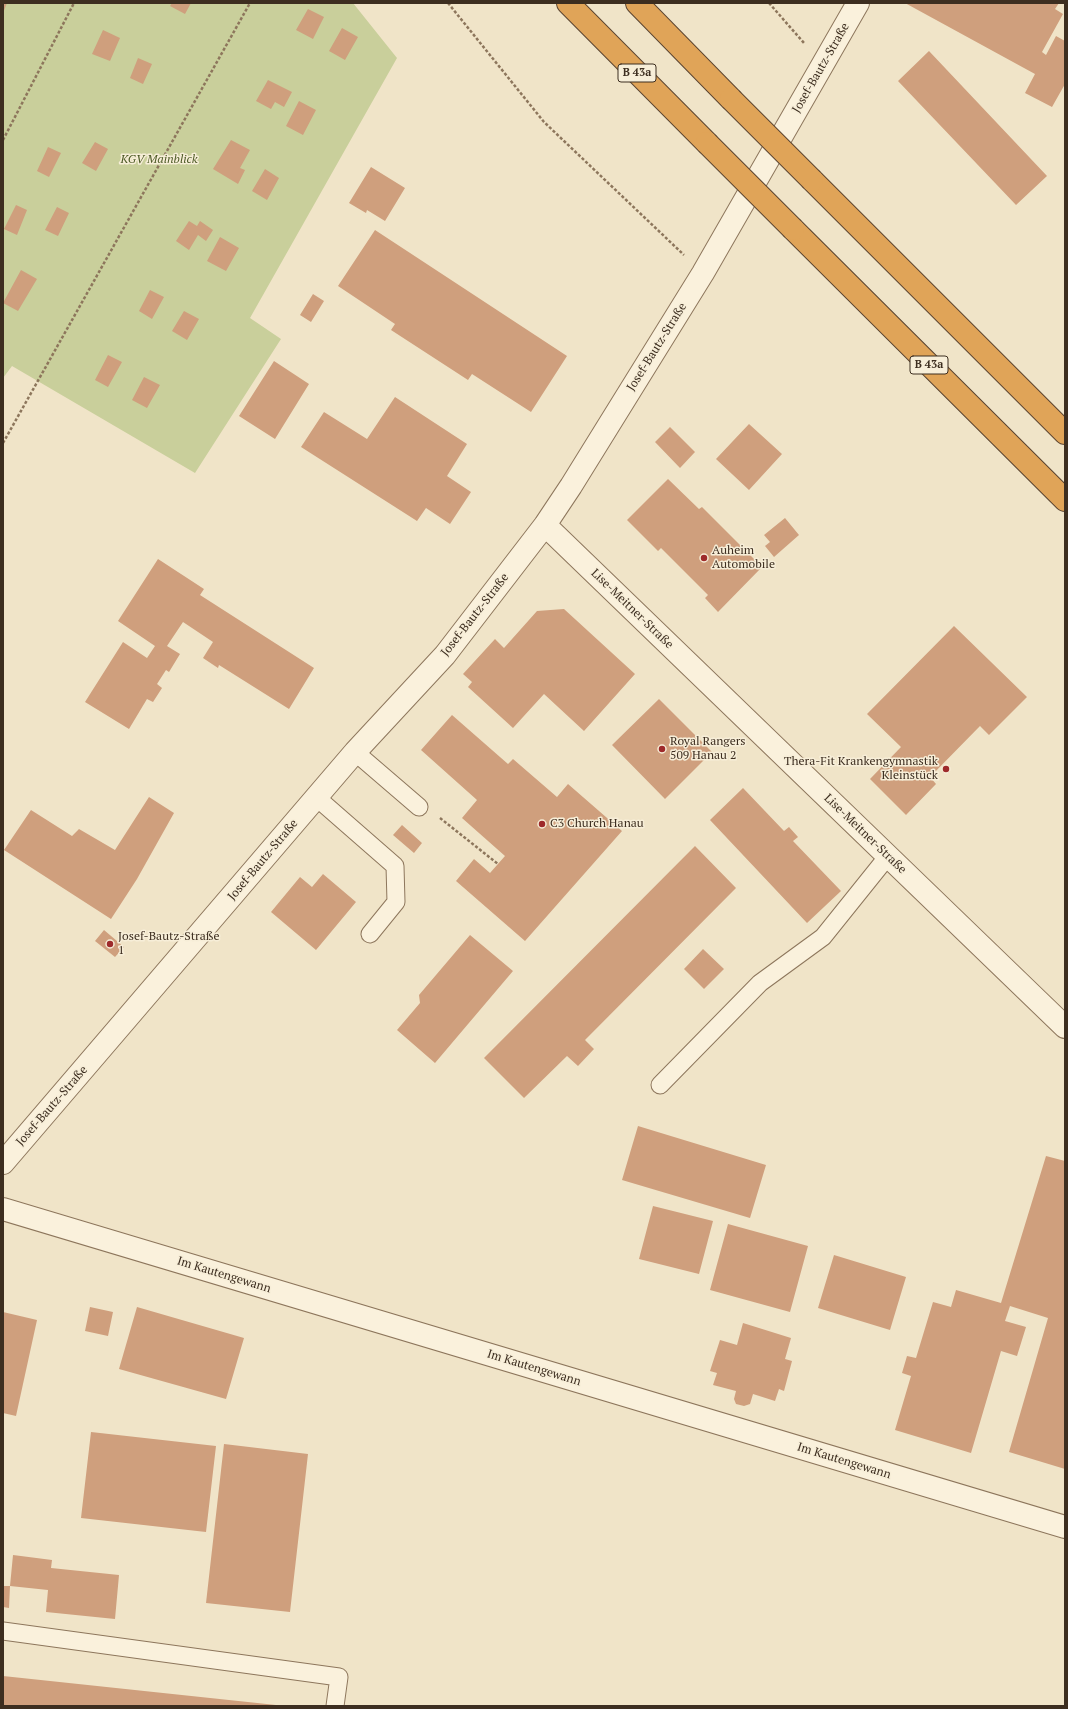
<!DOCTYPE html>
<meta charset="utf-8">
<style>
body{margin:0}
#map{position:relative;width:1068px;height:1709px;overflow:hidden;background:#f0e4c8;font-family:"PT Serif",serif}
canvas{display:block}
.frame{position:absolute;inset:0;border:4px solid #3d2e20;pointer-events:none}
</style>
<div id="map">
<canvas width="1068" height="1709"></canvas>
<div class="frame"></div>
</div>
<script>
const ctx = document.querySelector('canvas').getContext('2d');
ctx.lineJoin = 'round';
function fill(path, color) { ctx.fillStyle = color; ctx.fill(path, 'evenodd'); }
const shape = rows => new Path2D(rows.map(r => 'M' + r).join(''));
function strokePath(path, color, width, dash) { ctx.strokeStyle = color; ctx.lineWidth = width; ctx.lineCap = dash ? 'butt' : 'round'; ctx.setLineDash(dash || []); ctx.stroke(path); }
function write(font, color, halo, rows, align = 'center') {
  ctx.font = font + ' "PT Serif",serif'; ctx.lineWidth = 3; ctx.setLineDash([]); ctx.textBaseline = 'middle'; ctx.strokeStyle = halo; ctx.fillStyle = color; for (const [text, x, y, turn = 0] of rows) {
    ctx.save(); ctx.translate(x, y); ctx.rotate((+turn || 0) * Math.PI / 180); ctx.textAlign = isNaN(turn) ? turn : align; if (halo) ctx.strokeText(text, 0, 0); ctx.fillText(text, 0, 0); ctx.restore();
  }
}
const green = shape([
 [3,3,353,3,397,58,250,318,281,339,195,473,12,366,3,378]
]);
const building = shape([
 [3,3,7,3,3,13],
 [172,3,191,3,185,14,170,6],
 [905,3,1059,3,1055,9,1063,14,1042,52,1046,55,1056,36,1065,41,1065,84,1052,107,1025,93,1035,74],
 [308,9,324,17,313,39,296,30],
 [342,28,358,37,345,60,329,51],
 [103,30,120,38,110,61,92,54],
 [929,51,1047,176,1016,205,898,81],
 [138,58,152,64,143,84,130,78],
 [268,80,292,92,284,107,275,102,271,109,256,101],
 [299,101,316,110,303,135,286,126],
 [231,140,250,150,240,168,245,170,238,184,213,169],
 [95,142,108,149,96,171,82,163],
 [48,147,61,153,49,177,37,171],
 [371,167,405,188,385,221,367,210,366,213,349,203],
 [265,169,279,178,267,200,252,191],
 [16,205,27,210,17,235,4,229],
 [57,207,69,213,58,236,45,230],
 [189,221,197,226,200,221,213,230,206,241,198,235,189,250,176,241],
 [375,230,567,356,531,412,472,374,468,380,391,330,395,324,338,286],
 [220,237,239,248,226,271,207,261],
 [21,270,37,279,18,311,3,303],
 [150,290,164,297,152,319,139,311],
 [313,294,324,301,311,322,300,315],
 [184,311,199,319,187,340,172,331],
 [108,355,122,362,108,387,95,380],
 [274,361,309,384,275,439,239,416],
 [144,377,160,385,147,408,132,400],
 [395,397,467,444,447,476,471,492,450,524,426,508,417,521,301,447,324,412,367,439],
 [749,424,782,454,749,490,716,459],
 [670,427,695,452,680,468,655,442],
 [668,479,699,509,702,507,762,567,718,612,705,598,708,595,661,548,658,551,627,520],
 [785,518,799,535,774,557,765,546,770,542,764,535],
 [158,559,204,589,200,595,314,668,289,709,219,665,218,668,203,658,213,642,183,622,167,646,180,654,169,672,166,670,157,684,162,688,153,702,147,699,129,729,85,702,123,642,147,658,155,646,118,621],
 [564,609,635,674,584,731,544,694,513,728,468,687,472,682,463,674,495,639,504,648,537,611],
 [954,626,1027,697,989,735,980,726,930,777,936,784,906,815,870,779,901,747,867,714],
 [659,699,712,752,665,799,612,745],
 [452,715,508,764,513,759,557,797,568,784,622,831,525,941,456,881,474,859,490,873,505,856,462,818,477,800,421,750],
 [743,788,784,831,789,827,798,837,793,841,841,891,807,923,710,820],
 [149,797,174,813,137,879,111,919,4,850,31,810,72,836,79,829,115,850],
 [402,825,422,843,414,853,393,835],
 [695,846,736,888,585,1040,594,1049,578,1066,567,1056,524,1098,484,1058],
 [323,874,356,902,316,950,271,912,300,877,312,887],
 [104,930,124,947,115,957,95,941],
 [470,935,513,971,435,1063,397,1030,420,1003,419,995],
 [703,949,724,969,704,989,684,969],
 [638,1126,766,1165,750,1218,622,1180],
 [1046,1156,1065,1161,1065,1469,1009,1452,1048,1318,1010,1306,1005,1321,1026,1327,1017,1356,1001,1351,971,1453,895,1430,911,1376,902,1373,907,1356,916,1358,933,1302,951,1307,956,1290,1001,1303],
 [653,1206,713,1221,699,1274,639,1259],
 [728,1224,808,1246,790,1312,710,1290],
 [834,1255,906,1277,890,1330,818,1308],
 [90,1307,113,1312,108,1336,85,1331],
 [137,1307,244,1338,226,1399,119,1369],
 [3,1312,37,1320,16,1416,3,1413],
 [743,1323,791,1338,785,1359,792,1361,784,1391,779,1389,775,1401,753,1394,750,1404,744,1406,736,1404,734,1399,736,1391,713,1385,717,1373,710,1371,720,1340,737,1345],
 [91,1432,216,1446,206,1532,81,1518],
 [224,1444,308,1454,290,1612,206,1603],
 [13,1555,52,1560,51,1568,119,1575,115,1619,46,1612,48,1590,10,1586,9,1608,3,1607,3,1586,10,1586],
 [3,1676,276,1705,276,1706,3,1706]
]);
const path = shape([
 [448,3,544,122,684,255],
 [769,3,804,43],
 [3,140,74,3],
 [3,443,250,3],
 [440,818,498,864]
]);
const lane = shape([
 [355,752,419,807],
 [316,797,395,866,396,902,370,934],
 [660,1085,760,983,823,937,888,856],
 [3,1631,339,1677,335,1706]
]);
const street = shape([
 [545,525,1065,1027],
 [3,1163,355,752,445,655,545,525,571,486,703,273,858,3],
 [3,1209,1065,1527]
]);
const highway = shape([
 [568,3,707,143],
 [637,3,731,99],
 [812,180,1065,433],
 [793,229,1065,500]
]);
const highwayBridge = shape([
 [731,99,812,180],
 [707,143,793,229]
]);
const markers = [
 [704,558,4,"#9e2a2b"],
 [662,749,4,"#9e2a2b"],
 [946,769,4,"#9e2a2b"],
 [542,824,4,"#9e2a2b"],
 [110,944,4,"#9e2a2b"]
];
const shields = [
 [637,73,38],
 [929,365,38]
];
const shieldNames = [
 ["B 43a",637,73],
 ["B 43a",929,365]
];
const streetNames = [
 ["Josef-Bautz-Straße",821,68,-60],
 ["Josef-Bautz-Straße",657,347,-58],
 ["Lise-Meitner-Straße",632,609,44],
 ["Josef-Bautz-Straße",475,615,-52],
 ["Lise-Meitner-Straße",865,834,44],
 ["Josef-Bautz-Straße",263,860,-50],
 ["Josef-Bautz-Straße",52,1106,-49],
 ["Im Kautengewann",224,1275,17],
 ["Im Kautengewann",534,1368,17],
 ["Im Kautengewann",844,1461,17]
];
const parkNames = [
 ["KGV Mainblick",159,160]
];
const poiNames = [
 ["Auheim",712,551],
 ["Automobile",712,565],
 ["Royal Rangers",670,742],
 ["509 Hanau 2",670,756],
 ["Thera-Fit Krankengymnastik",938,762,"right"],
 ["Kleinstück",938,776,"right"],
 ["C3 Church Hanau",550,824],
 ["Josef-Bautz-Straße",118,937],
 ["1",118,951]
];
fill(green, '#c9cf9b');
fill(building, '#cf9f7d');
strokePath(lane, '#8d765c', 19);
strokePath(street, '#8d765c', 24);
strokePath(highway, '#5b4430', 24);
strokePath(path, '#8d765c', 2.5, [3, 2]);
strokePath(lane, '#faf1dc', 17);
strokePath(street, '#faf1dc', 22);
strokePath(highway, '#e0a458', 22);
strokePath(highwayBridge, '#5b4430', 24, []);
strokePath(highwayBridge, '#e0a458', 22);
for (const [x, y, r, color] of markers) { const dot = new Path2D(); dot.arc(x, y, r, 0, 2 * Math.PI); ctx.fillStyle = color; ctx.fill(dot); strokePath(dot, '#f7eed8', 1.5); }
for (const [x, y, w] of shields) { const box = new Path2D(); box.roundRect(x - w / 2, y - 9, w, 18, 3); ctx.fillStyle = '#f7eed8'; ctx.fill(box); strokePath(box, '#3d2e20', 1); }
write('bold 11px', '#3d2e20', null, shieldNames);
write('12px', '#3d2e20', '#f7eed8', streetNames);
write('italic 12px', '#4d5a26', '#f7eed8', parkNames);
write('12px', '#3d2e20', '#f7eed8', poiNames, 'left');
</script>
